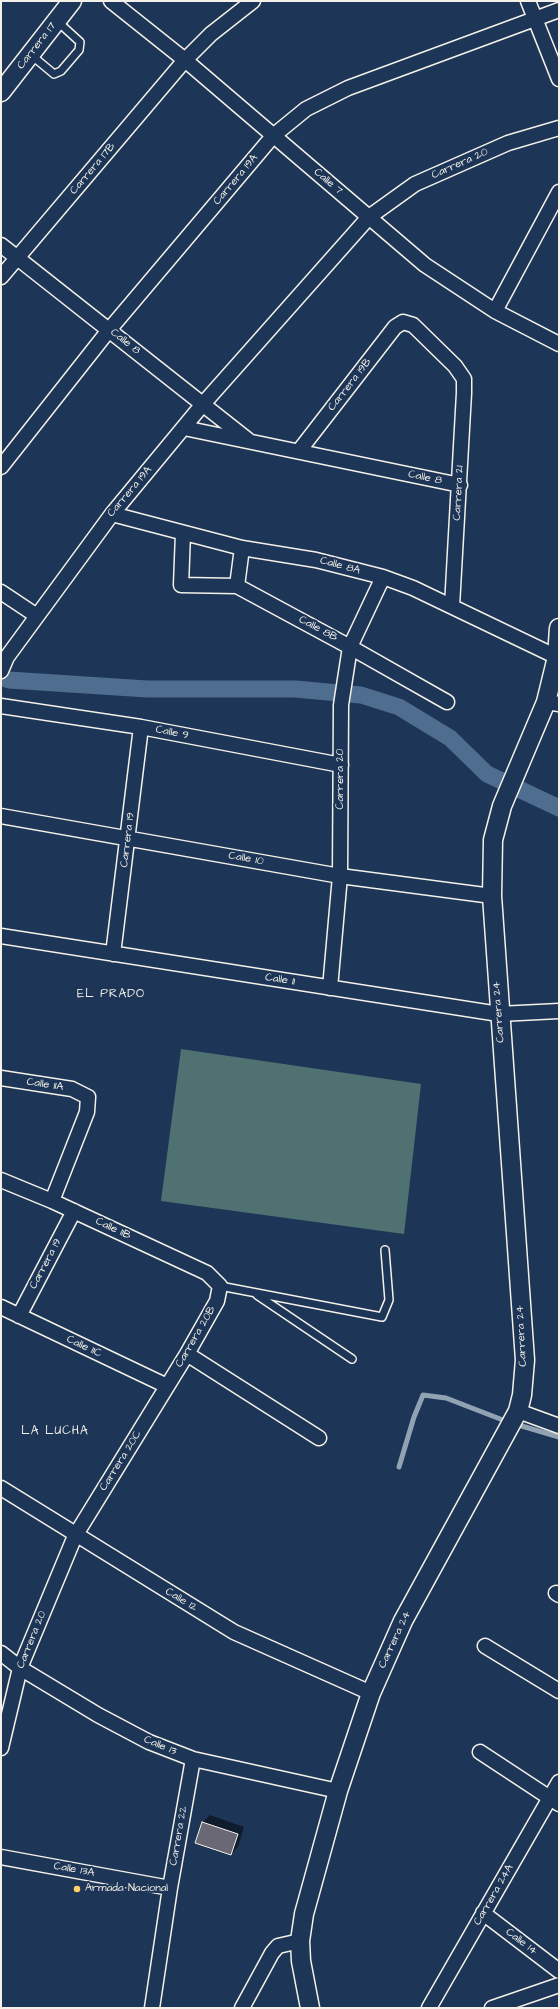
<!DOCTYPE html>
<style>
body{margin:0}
#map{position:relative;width:560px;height:2009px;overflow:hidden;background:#1d3557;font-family:"Architects Daughter",sans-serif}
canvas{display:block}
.frame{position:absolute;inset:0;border:2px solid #f4f1e8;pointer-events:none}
</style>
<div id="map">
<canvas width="560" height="2009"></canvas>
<div class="frame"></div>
</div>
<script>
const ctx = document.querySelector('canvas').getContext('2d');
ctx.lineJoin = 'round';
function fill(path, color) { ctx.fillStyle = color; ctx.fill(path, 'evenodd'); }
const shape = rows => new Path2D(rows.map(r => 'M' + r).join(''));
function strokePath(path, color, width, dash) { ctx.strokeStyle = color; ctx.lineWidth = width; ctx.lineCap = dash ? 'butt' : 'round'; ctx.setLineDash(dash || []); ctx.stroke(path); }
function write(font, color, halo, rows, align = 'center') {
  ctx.font = font + ' "Architects Daughter",sans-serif'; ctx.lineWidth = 4; ctx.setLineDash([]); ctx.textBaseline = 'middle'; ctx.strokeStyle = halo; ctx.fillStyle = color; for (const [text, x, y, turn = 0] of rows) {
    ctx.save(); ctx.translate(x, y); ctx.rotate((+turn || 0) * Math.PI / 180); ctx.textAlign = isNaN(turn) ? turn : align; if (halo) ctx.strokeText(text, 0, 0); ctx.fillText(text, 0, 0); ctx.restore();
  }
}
const green = shape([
 [181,1049,421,1084,404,1234,161,1201]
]);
const shadow = shape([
 [210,1815,244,1827,238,1847,231,1854,203,1822]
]);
const stream = shape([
 [515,1424,559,1437],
 [399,1467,414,1417,423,1395,446,1398,508,1422]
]);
const canal = shape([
 [1,677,9,680,147,689,295,689,361,695,399,707,450,738,487,774,559,808]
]);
const building = shape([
 [202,1822,238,1834,231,1855,195,1843,202,1822]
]);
const service = shape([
 [30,54,54,74,61,71,79,50,80,42,57,21],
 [220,1286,382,1317,389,1300,385,1250],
 [257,1295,352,1359]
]);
const minor = shape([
 [111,1,185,60,425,265,495,311,559,344],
 [528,1,559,79],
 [1,245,248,440],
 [1,277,185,60,211,34,253,1],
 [495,311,559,192],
 [184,428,460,485],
 [299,451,395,327,403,322,413,325,455,366,464,379,464,393,452,606],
 [1,467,109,330,273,136,306,109,348,88,559,10],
 [112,514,242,548,316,560,383,577,413,588,557,657],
 [183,533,181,585,237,586,350,647,447,702],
 [237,586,242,548],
 [1,592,37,616],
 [1,671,7,657,112,514,203,404,369,217,415,184,508,143,559,128],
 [546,702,559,704],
 [1,706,141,727,341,765],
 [1,816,340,876,492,896],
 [1,936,499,1014,559,1011],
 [113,954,141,727],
 [330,988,340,876,341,705,350,647,383,577],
 [1,1078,72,1089,88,1097,87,1112,52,1201],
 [1,1180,52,1201,207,1273,220,1286,217,1301,187,1354,75,1536,20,1668,1,1748],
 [1,1307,167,1386],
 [19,1316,74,1211],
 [187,1354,319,1438],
 [518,1411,559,1426],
 [1,1488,234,1632,371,1693],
 [556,1593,559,1595],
 [485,1646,559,1691],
 [1,1653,20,1668,98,1715,149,1742,193,1759,338,1791],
 [480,1752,559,1804],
 [1,1857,170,1888],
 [483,1913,559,1971],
 [152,2008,170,1888,193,1759],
 [242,2008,272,1953,278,1946,300,1941],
 [429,2008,559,1782],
 [492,2008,559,1985]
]);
const tertiary = shape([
 [1,92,72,1],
 [310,2008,301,1961,300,1941,304,1914,338,1791,371,1693,403,1621,518,1411,522,1395,525,1360,492,896,493,840,502,806,546,702,557,657,559,628]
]);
const markers = [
 [77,1889,4,"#ffd166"]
];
const streetNames = [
 ["Carrera 17",37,46,-52],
 ["Carrera 20",460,164,-24],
 ["Carrera 17B",93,169,-50],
 ["Carrera 19A",236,180,-50],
 ["Calle 7",328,182,40],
 ["Calle 8",125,342,38],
 ["Carrera 19B",350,385,-52],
 ["Calle 8",425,478,12],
 ["Carrera 19A",130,492,-50],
 ["Carrera 21",459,493,-87],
 ["Calle 8A",340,566,15],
 ["Calle 8B",318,629,28],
 ["Calle 9",172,733,11],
 ["Carrera 20",341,779,-90],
 ["Carrera 19",128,840,-83],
 ["Calle 10",246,859,10],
 ["Calle 11",280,980,9],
 ["Carrera 24",499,1012,-94],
 ["Calle 11A",45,1085,9],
 ["Calle 11B",113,1229,25],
 ["Carrera 19",46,1264,-62],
 ["Carrera 24",522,1336,-93],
 ["Carrera 20B",196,1337,-60],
 ["Calle 11C",84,1347,25],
 ["Carrera 20C",121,1461,-58],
 ["Calle 12",181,1600,31],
 ["Carrera 20",32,1640,-68],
 ["Carrera 24",395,1640,-65],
 ["Calle 13",160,1746,23],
 ["Carrera 22",179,1836,-80],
 ["Calle 13A",74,1870,10],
 ["Carrera 24A",494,1895,-60],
 ["Calle 14",521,1942,37]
];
const poiNames = [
 ["Armada Nacional",85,1889]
];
const neighbourhoodNames = [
 ["EL PRADO",111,994],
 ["LA LUCHA",55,1431]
];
fill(green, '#507171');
fill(shadow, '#0007');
strokePath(stream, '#91a2b3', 5);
strokePath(canal, '#4f6d8f', 17);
fill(building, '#6b6875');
strokePath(building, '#f4f1e8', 1);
strokePath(service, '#f4f1e8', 10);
strokePath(minor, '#f4f1e8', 17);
strokePath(tertiary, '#f4f1e8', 21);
strokePath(service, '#1d3557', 7);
strokePath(minor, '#1d3557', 14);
strokePath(tertiary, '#1d3557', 18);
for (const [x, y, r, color] of markers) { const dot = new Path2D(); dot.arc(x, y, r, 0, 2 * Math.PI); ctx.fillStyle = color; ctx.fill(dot); strokePath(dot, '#1d3557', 1.5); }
write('11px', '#f4f1e8', '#1d3557', streetNames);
write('11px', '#f4f1e8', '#1d3557', poiNames, 'left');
ctx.letterSpacing = '1px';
write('12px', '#f4f1e8', '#1d3557', neighbourhoodNames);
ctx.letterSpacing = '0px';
</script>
